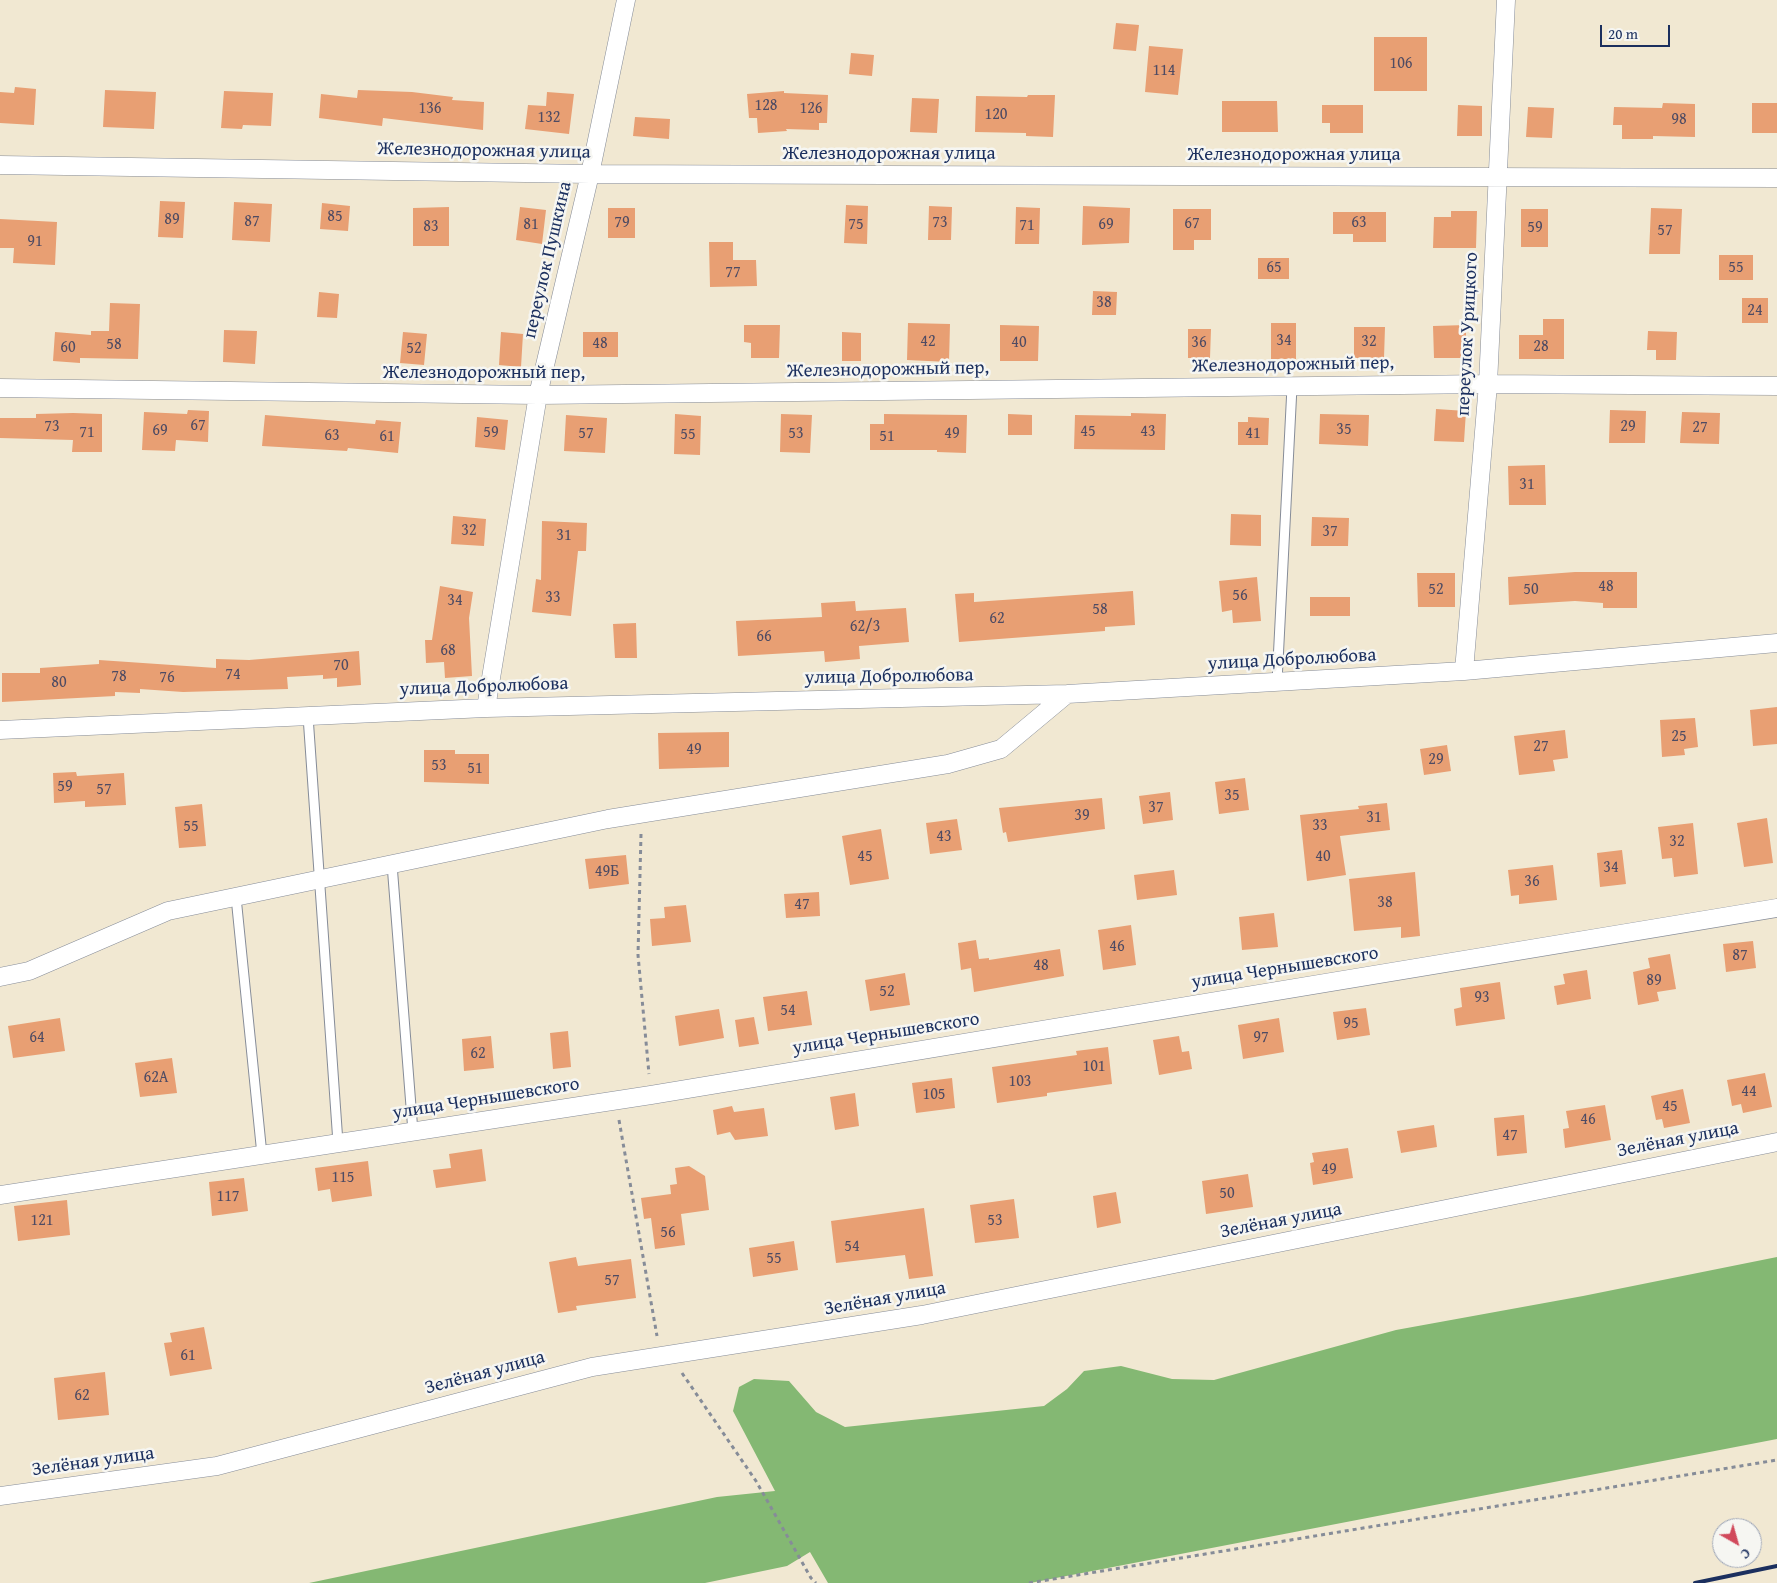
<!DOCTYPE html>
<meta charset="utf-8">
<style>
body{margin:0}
#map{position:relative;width:1777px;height:1583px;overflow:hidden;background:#f1e8d2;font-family:"Gentium Book Plus",serif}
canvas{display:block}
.north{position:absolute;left:1712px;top:1518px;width:50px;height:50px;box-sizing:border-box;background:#f6f6f2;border:1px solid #9ea6b7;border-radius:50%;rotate:142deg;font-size:14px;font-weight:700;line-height:20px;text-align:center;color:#1b2f5e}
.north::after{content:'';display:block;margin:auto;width:18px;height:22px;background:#d1495b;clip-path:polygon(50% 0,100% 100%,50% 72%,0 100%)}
.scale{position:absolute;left:1600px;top:25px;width:70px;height:22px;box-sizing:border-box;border:2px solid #1b2f5e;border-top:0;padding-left:6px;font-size:15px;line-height:18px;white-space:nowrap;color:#1b2f5e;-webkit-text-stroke:4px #f6f6f2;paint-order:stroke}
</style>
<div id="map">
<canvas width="1777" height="1583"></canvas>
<div class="north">С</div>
<div class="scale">20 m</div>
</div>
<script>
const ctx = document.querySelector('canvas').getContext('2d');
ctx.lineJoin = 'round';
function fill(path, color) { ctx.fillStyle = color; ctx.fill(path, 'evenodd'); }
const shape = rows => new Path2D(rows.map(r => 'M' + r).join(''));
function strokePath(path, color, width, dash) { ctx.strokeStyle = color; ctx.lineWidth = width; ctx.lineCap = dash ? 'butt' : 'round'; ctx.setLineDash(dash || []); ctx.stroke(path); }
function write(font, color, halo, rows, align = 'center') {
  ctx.font = font + ' "Gentium Book Plus",serif'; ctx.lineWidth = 5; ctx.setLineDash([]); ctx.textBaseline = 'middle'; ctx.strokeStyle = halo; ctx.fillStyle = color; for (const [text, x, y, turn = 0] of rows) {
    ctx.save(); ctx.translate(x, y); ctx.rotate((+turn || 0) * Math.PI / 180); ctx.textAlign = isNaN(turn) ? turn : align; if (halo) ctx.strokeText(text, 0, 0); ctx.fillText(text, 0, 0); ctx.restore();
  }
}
const forest = shape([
 [1777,1257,1777,1439,1030,1583,828,1583,810,1552,787,1566,705,1583,309,1583,717,1497,775,1491,733,1411,739,1387,754,1379,789,1381,816,1412,845,1427,1044,1406,1067,1389,1084,1371,1121,1366,1172,1379,1214,1380,1396,1330,1583,1296]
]);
const building = shape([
 [1116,23,1139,25,1136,51,1113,49],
 [1374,37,1427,37,1427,91,1374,91],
 [1149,46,1183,49,1178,95,1145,92],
 [851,53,874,55,872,76,849,74],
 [15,87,36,89,34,125,0,123,0,92,14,93],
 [105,90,156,92,154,129,103,127],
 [358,90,412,92,453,97,452,100,484,102,483,130,383,118,382,126,319,118,321,94,357,98],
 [224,91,273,93,271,126,243,125,242,129,221,128],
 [784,91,784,93,828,95,827,123,819,123,819,130,786,129,787,131,758,133,757,118,749,118,747,94],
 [547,92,574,94,569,134,525,129,528,105,546,106],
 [1028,95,1055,95,1053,137,1026,136,1026,133,975,132,976,96,1027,97],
 [912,98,939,99,937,133,910,132],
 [1222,101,1277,101,1278,132,1222,132],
 [1663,103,1695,104,1695,137,1653,136,1653,139,1622,139,1622,125,1613,125,1614,107,1662,108],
 [1752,103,1777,103,1777,133,1752,133],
 [1322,105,1363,105,1363,133,1330,133,1330,123,1322,123],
 [1458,105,1482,106,1482,136,1457,136],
 [1528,107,1554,108,1552,138,1526,137],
 [635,117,670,119,669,139,633,136],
 [160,201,185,202,183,238,158,237],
 [234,202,272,204,270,242,232,240],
 [322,203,350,206,348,231,320,229],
 [846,205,868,206,867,244,844,243],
 [929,206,952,207,951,240,928,240],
 [1083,206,1130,208,1129,243,1082,245],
 [449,207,449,246,413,246,413,208],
 [520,207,546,210,542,244,516,240],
 [1016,207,1040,208,1039,244,1015,244],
 [608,208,635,208,635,238,608,238],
 [1651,208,1682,209,1680,254,1649,254],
 [1173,209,1211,209,1211,240,1194,240,1194,250,1173,250],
 [1521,209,1548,209,1548,247,1521,247],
 [1451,211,1477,211,1476,248,1433,248,1434,217,1451,217],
 [1333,212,1386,212,1386,242,1353,242,1353,234,1333,234],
 [0,219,57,222,55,265,13,263,14,248,0,248],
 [709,242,733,242,733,260,756,260,757,286,710,287],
 [1719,255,1753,255,1753,280,1719,280],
 [1258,258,1289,258,1289,279,1258,279],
 [1093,291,1117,292,1116,315,1092,315],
 [319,292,339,294,337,318,317,317],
 [1742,298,1768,298,1768,323,1742,323],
 [110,303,140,304,138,359,80,358,80,363,53,361,55,332,91,335,91,331,109,331],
 [1543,319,1564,319,1564,359,1519,359,1519,335,1543,335],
 [908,323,950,324,949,362,907,360],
 [1271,323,1296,323,1296,359,1271,359],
 [744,325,780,325,779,358,751,358,751,343,744,342],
 [1000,325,1039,326,1038,361,1000,361],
 [1466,325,1466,358,1434,358,1433,326],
 [1354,327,1385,327,1384,358,1354,358],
 [1188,329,1211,329,1210,358,1188,358],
 [224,330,257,331,255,364,223,362],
 [1648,331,1677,332,1676,360,1656,360,1656,350,1647,350],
 [403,332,427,334,424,365,400,363],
 [501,332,523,334,521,367,499,365],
 [583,332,618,332,618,357,583,357],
 [842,332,861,333,861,361,842,361],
 [1436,409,1466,411,1464,442,1434,441],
 [188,410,209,411,208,442,176,440,175,451,142,450,144,412,187,414],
 [1610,410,1646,411,1645,443,1609,443],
 [1682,412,1720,413,1719,444,1680,443],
 [73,413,102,414,102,452,72,452,73,440,0,438,0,418,36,418,36,414],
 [1131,413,1166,414,1165,450,1074,449,1075,415,1131,416],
 [675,414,701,416,700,455,674,454],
 [781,414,812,415,810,453,780,452],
 [884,414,967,415,966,453,937,452,937,450,870,450,870,424,884,424],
 [1008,414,1032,415,1032,435,1008,435],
 [1320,414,1369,415,1368,446,1319,444],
 [265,415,375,424,376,420,401,422,398,453,348,448,347,451,262,446],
 [566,415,607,418,605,453,564,451],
 [477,417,508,420,505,450,475,447],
 [1248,417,1269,418,1268,445,1238,445,1238,422,1248,422],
 [1545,465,1546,505,1509,505,1508,466],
 [1231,514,1261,515,1261,546,1230,545],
 [453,516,486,519,484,546,451,544],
 [1312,517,1349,518,1348,546,1311,546],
 [542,521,587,523,586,551,578,551,571,616,532,612,536,579,541,580],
 [1575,572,1637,572,1637,608,1603,608,1603,603,1575,601,1509,605,1508,577],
 [1417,573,1455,573,1455,607,1418,607],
 [1257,577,1261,621,1233,623,1232,610,1222,612,1219,581],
 [440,586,473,592,469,618,472,676,445,678,444,662,426,663,425,640,432,640],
 [1133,591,1135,625,1105,627,1105,631,959,642,955,594,974,593,974,602],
 [1310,597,1350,597,1350,616,1310,616],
 [855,601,856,611,906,608,909,642,859,646,860,659,825,662,824,651,738,656,736,621,822,617,821,603],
 [636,623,637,658,615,658,613,624],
 [359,651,361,685,337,687,337,678,323,679,323,675,287,677,288,689,183,692,140,689,140,693,115,692,115,696,2,702,2,673,40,673,40,668,99,664,99,660,216,668,216,659,249,660],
 [1777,707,1777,744,1753,746,1750,710],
 [1695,718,1698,747,1684,749,1685,755,1662,757,1660,720],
 [1565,730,1568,758,1553,760,1555,771,1519,775,1514,736],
 [729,732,729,767,659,769,658,733],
 [1447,745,1451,771,1424,775,1420,749],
 [424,750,455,750,455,754,489,754,489,784,424,782],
 [76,772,77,776,124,773,126,805,85,807,85,801,54,803,53,773],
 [1245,778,1249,810,1219,814,1215,782],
 [1170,792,1173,820,1143,824,1139,796],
 [1102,798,1105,829,1008,842,1006,832,1003,833,999,808],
 [1387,803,1390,830,1340,836,1346,875,1307,881,1300,815,1359,809,1358,806],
 [202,804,206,846,179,848,175,807],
 [1767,818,1773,863,1744,867,1737,823],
 [957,819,962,850,930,854,926,823],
 [1693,823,1698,874,1674,877,1672,858,1662,859,1658,827],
 [881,829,889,879,850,885,842,836],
 [1622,850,1626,884,1600,887,1597,853],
 [626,855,629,884,589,889,585,859],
 [1553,865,1557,900,1519,904,1519,895,1511,896,1508,870],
 [1174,870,1177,895,1137,900,1134,875],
 [1415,872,1420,936,1401,938,1401,927,1354,931,1349,879],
 [819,892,820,916,786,918,784,894],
 [686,905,691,942,652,946,650,919,665,918,664,907],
 [1274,913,1278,947,1242,950,1239,917],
 [1131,925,1136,965,1103,970,1098,930],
 [976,940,979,959,989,958,989,960,1060,949,1064,976,974,992,971,968,961,970,958,943],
 [1753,941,1756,968,1726,972,1723,944],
 [1670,954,1676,989,1657,992,1659,1001,1638,1005,1633,972,1650,968,1648,958],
 [1587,970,1591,999,1557,1005,1554,986,1565,984,1563,974],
 [905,973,910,1005,870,1011,865,980],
 [1500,982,1505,1019,1456,1026,1454,1009,1462,1007,1460,988],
 [807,991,812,1025,768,1031,763,997],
 [1366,1008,1370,1035,1337,1040,1333,1012],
 [719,1009,724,1038,679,1046,675,1016],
 [754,1017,759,1044,739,1047,735,1020],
 [60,1018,65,1051,13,1058,8,1026],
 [1279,1018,1284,1052,1243,1059,1238,1025],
 [568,1031,571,1067,553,1069,550,1033],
 [491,1036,494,1068,464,1071,462,1039],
 [1179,1036,1182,1052,1189,1051,1192,1069,1159,1075,1153,1040],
 [1108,1047,1112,1084,1047,1093,1047,1096,997,1103,992,1067,1077,1055,1076,1051],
 [172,1058,177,1093,140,1097,135,1063],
 [1765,1073,1772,1107,1743,1113,1741,1104,1732,1106,1727,1080],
 [952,1078,955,1108,916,1113,912,1083],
 [1683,1089,1690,1123,1664,1128,1662,1119,1656,1120,1651,1096],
 [855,1093,859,1126,835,1130,830,1097],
 [1605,1105,1611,1140,1565,1148,1563,1129,1569,1128,1566,1111],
 [732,1106,734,1112,764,1108,768,1136,735,1140,730,1132,717,1135,713,1110],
 [1524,1115,1527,1153,1497,1156,1494,1118],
 [1434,1125,1437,1147,1401,1153,1397,1131],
 [1348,1148,1353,1178,1313,1185,1310,1163,1314,1162,1312,1153],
 [482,1149,486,1181,436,1188,433,1170,451,1168,449,1154],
 [368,1161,372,1196,332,1202,330,1189,318,1191,315,1168],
 [689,1166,705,1176,709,1210,681,1214,685,1245,655,1249,651,1218,644,1219,641,1198,671,1194,670,1185,677,1184,675,1168],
 [1248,1174,1253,1207,1206,1214,1202,1181],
 [244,1178,248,1211,212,1216,209,1182],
 [1116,1192,1121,1223,1097,1228,1093,1196],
 [1014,1199,1019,1238,975,1243,970,1205],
 [67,1200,70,1235,18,1241,14,1206],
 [924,1208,933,1276,909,1279,905,1255,836,1263,831,1221],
 [794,1241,798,1270,753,1277,749,1248],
 [576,1257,578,1266,631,1259,636,1298,576,1306,577,1310,558,1313,549,1262],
 [204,1327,212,1369,170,1376,164,1343,172,1342,170,1333],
 [105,1372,109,1415,58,1420,54,1378]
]);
const path = shape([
 [641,834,638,955,649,1074],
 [619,1120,657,1336],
 [682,1373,756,1481,811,1578,816,1583],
 [1029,1583,1777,1460]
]);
const service = shape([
 [1277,682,1292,387],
 [308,716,338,1143],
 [392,864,413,1132],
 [236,897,262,1155]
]);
const minor = shape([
 [0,165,590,174,1777,178],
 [0,388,538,395,1488,384,1777,386],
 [1464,671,1488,384,1506,0],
 [486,708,538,395,590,174,626,0],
 [0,730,486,708,1067,694,1464,671,1777,643],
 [0,977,29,971,168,911,608,819,948,764,1001,749,1067,694],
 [0,1195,651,1095,1777,908],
 [0,1496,217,1466,592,1367,922,1315,1777,1142]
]);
const rail = shape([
 [1695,1583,1777,1566]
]);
const numberNames = [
 ["106",1401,64],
 ["114",1164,71],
 ["128",766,106],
 ["136",430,109],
 ["126",811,109],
 ["120",996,115],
 ["132",549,118],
 ["98",1679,120],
 ["85",335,217],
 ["89",172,220],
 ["87",252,222],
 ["79",622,223],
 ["73",940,223],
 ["63",1359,223],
 ["67",1192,224],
 ["81",531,225],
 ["75",856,225],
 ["69",1106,225],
 ["71",1027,226],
 ["83",431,227],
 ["59",1535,228],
 ["57",1665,231],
 ["91",35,242],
 ["65",1274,268],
 ["55",1736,268],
 ["77",733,273],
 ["38",1104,303],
 ["24",1755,311],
 ["34",1284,341],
 ["42",928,342],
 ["32",1369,342],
 ["40",1019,343],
 ["36",1199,343],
 ["48",600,344],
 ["58",114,345],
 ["28",1541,347],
 ["60",68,348],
 ["52",414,349],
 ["67",198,426],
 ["73",52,427],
 ["29",1628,427],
 ["27",1700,428],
 ["35",1344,430],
 ["69",160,431],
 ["45",1088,432],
 ["43",1148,432],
 ["71",87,433],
 ["59",491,433],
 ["57",586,434],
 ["53",796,434],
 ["49",952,434],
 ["41",1253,434],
 ["55",688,435],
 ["63",332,436],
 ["61",387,437],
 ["51",887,437],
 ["31",1527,485],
 ["32",469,531],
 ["37",1330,532],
 ["31",564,536],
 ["48",1606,587],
 ["52",1436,590],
 ["50",1531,590],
 ["56",1240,596],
 ["33",553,598],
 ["34",455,601],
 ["58",1100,610],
 ["62",997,619],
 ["62/3",865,627],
 ["66",764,637],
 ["68",448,651],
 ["70",341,666],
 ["74",233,675],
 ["78",119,677],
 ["76",167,678],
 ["80",59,683],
 ["25",1679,737],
 ["27",1541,747],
 ["49",694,750],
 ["29",1436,760],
 ["53",439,766],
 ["51",475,769],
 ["59",65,787],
 ["57",104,790],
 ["35",1232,796],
 ["37",1156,808],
 ["39",1082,816],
 ["31",1374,818],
 ["33",1320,826],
 ["55",191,827],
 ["43",944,837],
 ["32",1677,842],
 ["45",865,857],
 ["40",1323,857],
 ["34",1611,868],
 ["49Б",607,872],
 ["36",1532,882],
 ["38",1385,903],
 ["47",802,905],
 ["46",1117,947],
 ["87",1740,956],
 ["48",1041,966],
 ["89",1654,981],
 ["52",887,992],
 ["93",1482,998],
 ["54",788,1011],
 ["95",1351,1024],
 ["64",37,1038],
 ["97",1261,1038],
 ["62",478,1054],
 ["101",1094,1067],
 ["62А",156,1078],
 ["103",1020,1082],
 ["44",1749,1092],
 ["105",934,1095],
 ["45",1670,1107],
 ["46",1588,1120],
 ["47",1510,1136],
 ["49",1329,1170],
 ["115",343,1178],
 ["50",1227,1194],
 ["117",228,1197],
 ["121",42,1221],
 ["53",995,1221],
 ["56",668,1233],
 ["54",852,1247],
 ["55",774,1259],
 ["57",612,1281],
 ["61",188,1356],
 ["62",82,1396]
];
const streetNames = [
 ["Железнодорожная улица",484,151,1],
 ["Железнодорожная улица",889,154],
 ["Железнодорожная улица",1294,155],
 ["переулок Пушкина",548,260,-77],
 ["переулок Урицкого",1468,334,-87],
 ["Железнодорожный пер,",1293,365,-1],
 ["Железнодорожный пер,",888,370,-1],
 ["Железнодорожный пер,",484,373],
 ["улица Добролюбова",1292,660,-3],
 ["улица Добролюбова",889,677,-1],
 ["улица Добролюбова",484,687,-2],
 ["улица Чернышевского",1285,968,-9],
 ["улица Чернышевского",886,1034,-9],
 ["улица Чернышевского",486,1099,-9],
 ["Зелёная улица",1678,1140,-11],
 ["Зелёная улица",1281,1221,-11],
 ["Зелёная улица",885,1299,-10],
 ["Зелёная улица",485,1373,-15],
 ["Зелёная улица",93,1462,-8]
];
fill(forest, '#84b873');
fill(building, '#e89f73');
strokePath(service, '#868c98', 11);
strokePath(minor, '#868c98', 19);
strokePath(path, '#868c98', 3, [4, 4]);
strokePath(service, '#fff', 9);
strokePath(minor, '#fff', 18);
strokePath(rail, '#1b2f5e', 4);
write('16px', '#4e4b63', null, numberNames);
write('19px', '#1b2f5e', '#f6f6f2', streetNames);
</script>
